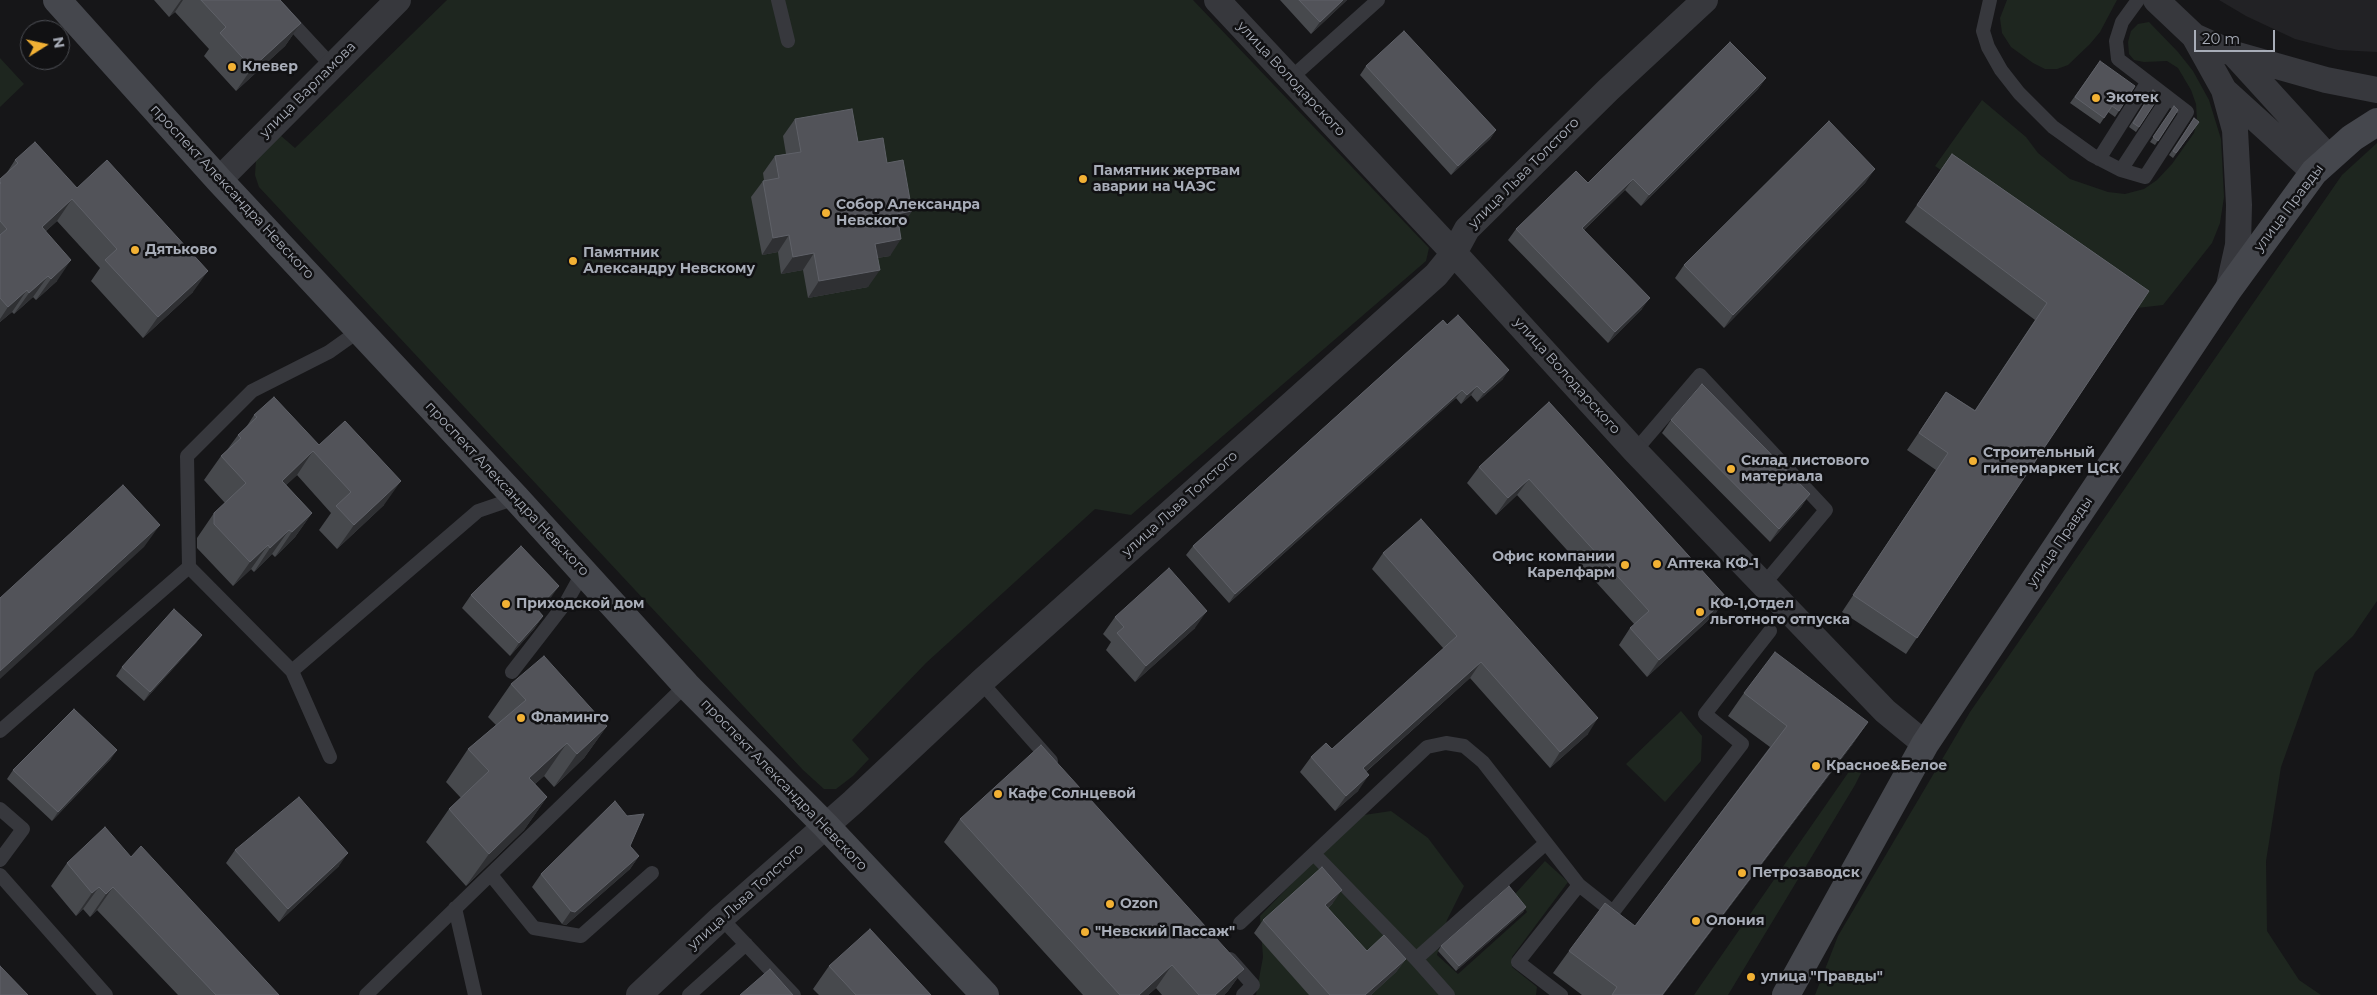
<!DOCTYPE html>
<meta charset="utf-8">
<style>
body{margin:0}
#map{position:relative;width:2377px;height:995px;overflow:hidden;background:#161618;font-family:Montserrat,sans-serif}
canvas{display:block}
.north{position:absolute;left:20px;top:20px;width:50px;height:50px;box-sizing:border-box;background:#111113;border:1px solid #4d4f55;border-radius:50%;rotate:80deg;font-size:14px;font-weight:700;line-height:20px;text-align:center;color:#a8adb8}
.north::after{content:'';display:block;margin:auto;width:18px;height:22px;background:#f2b134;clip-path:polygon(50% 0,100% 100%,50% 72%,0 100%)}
.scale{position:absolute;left:2194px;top:30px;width:81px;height:22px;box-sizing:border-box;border:2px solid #a8adb8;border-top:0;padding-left:6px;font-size:15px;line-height:18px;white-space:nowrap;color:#a8adb8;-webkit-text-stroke:4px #111113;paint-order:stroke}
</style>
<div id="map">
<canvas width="2377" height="995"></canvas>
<div class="north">N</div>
<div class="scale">20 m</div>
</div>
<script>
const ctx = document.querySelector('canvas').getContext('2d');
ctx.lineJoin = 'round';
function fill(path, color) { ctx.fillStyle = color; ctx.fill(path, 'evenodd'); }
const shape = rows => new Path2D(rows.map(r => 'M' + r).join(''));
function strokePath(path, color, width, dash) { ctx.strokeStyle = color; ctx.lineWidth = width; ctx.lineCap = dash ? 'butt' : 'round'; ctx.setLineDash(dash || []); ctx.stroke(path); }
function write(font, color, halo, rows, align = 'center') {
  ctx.font = font + ' Montserrat,sans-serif'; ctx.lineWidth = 5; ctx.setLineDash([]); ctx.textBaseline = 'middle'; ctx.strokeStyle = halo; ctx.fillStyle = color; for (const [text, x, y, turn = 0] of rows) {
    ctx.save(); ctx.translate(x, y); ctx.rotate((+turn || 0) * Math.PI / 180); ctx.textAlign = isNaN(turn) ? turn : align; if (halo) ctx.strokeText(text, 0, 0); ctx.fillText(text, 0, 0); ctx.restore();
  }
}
const built = shape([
 [2219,0,2377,0,2377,52,2338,50,2295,39,2246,16]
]);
const green = shape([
 [447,0,1193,0,1429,248,1426,261,1131,515,1095,509,926,663,852,740,869,759,853,776,836,789,824,789,803,770,259,187,255,175,256,160,280,135,295,148],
 [2007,0,2117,0,2100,32,2090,44,2068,65,2057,69,2045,69,2033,63,2011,47,2002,33,2000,18],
 [2149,22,2178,52,2193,71,2209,100,2221,139,2224,197,2220,223,2212,243,2163,305,2137,308,1935,166,1982,100,2026,137,2038,153,2070,179,2108,192,2125,194,2144,189,2157,180,2172,164,2194,133,2197,119,2196,104,2191,90,2178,68,2167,61,2144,62,2134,60,2129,54,2128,42,2131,31,2138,24],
 [0,58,24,84,0,107],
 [2377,143,2377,601,2353,636,2315,672,2281,767,2266,861,2267,931,2299,980,2321,995,1815,995,1838,936,1970,712,2342,175],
 [1681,711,1702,736,1701,761,1665,802,1626,764],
 [1857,760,1861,773,1855,785,1728,995,1694,995],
 [1391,811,1428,838,1464,886,1447,920,1437,955,1458,974,1527,912,1515,894,1545,861,1568,882,1512,957,1512,967,1537,987,1536,995,1256,995,1263,957,1260,916,1311,864,1364,815]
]);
const service = shape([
 [271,0,332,66],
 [778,0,788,41],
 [1990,0,1983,31,1988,47,2001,70,2019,93,2053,127,2092,155,2121,170,2145,177,2187,112,2118,59,2116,41,2122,22,2138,0],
 [1291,78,1378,0],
 [2099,159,2147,83],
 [2121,170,2168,98],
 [1635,451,1700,375,1826,510,1764,584],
 [292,671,478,511,516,498],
 [512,672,567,601,583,572],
 [981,682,1051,761],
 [0,731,189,567],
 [330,757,292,671,189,567,187,456,252,391,329,352,360,330],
 [0,809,23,829,0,860],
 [1314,854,1416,959,1448,995],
 [0,875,106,995],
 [491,875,534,928,581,936,652,873],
 [455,908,475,995],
 [721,918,794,995],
 [1240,923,1427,747,1446,743,1464,746,1483,762,1579,885],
 [1230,959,1253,985,1243,995],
 [1416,959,1546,843],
 [366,995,686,685],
 [689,995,746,944],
 [1561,995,1518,962,1579,885,1613,912,1742,744,1705,714,1770,631]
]);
const minor = shape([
 [1217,0,1454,253,1635,451,1885,711,1925,744],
 [2156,0,2194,36,2224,90,2235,130,2239,205,2238,245,2228,290],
 [2194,36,2234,54,2326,80,2377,90],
 [2234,54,2328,157],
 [2224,90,2314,172],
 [219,180,398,0],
 [639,995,721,918,853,802,981,682,1436,275,1454,253,1467,229,1608,90,1705,0]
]);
const secondary = shape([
 [57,0,219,180,516,498,686,685,826,826,985,995],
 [1786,995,1925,744,2228,290,2314,172,2352,138,2377,122]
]);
const wall = shape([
 [154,0,280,0,301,23,285,46,236,91,204,56,209,49,175,12,169,17],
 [1280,0,1347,0,1311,34],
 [2100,61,2119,111,2115,117,2108,112,2100,124,2070,103],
 [1366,66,1496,130,1490,139,1451,175,1360,75],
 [1766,78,1758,89,1641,206,1625,190,1584,230,1642,309,1608,343,1508,240,1516,229,1588,183],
 [2153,90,2160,95,2136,132,2129,127],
 [2174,106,2178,110,2155,145,2150,142],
 [2194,118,2199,122,2173,158,2169,155],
 [795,119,858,142,887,163,912,211,899,228,890,256,877,258,868,287,808,298,803,270,781,274,778,252,762,255,751,197,763,181,764,180,763,173,775,156,786,154,783,136],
 [1952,154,2149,291,1906,654,1842,612,1936,470,1907,450,1946,392,1975,410,2035,320,1905,222],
 [15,160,77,188,193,292,143,338,91,281,100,268,57,221,46,231,57,281,36,300,33,297,14,314,12,312,0,322,0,179,6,174],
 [1866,182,1724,328,1675,278,1684,265],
 [1443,320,1503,379,1477,402,1471,395,1461,404,1456,398,1229,603,1186,555,1193,546],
 [1549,402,1727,598,1715,614,1647,677,1619,645,1630,628,1635,625,1517,495,1496,515,1467,483,1479,467],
 [254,415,319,445,384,505,337,549,319,530,331,513,297,475,286,485,312,513,295,537,275,557,272,554,254,572,251,569,233,586,197,548,197,538,214,513,225,503,204,480,221,456,227,450,238,435,245,429],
 [1671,420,1810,494,1801,507,1770,542,1662,433],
 [1383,553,1588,734,1550,768,1470,678,1366,772,1358,791,1335,811,1300,772,1311,757,1332,749,1444,649,1372,569],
 [471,595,550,599,538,611,543,616,534,629,510,656,462,608],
 [1115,617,1195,628,1135,682,1106,650,1111,642,1103,634],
 [202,635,196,643,144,701,116,676,122,667],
 [511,684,607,726,584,758,554,787,544,776,535,784,547,797,524,830,466,886,426,842,449,809,461,798,446,782,468,749,496,725,488,717],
 [1744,693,1868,722,1852,745,1663,995,1582,995,1553,973,1569,951,1635,926,1770,747,1728,716],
 [111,759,52,821,7,779,13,770],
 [960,819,1244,969,1228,991,1224,995,1162,995,1156,988,1148,995,1083,995,944,842],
 [630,846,639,856,630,869,566,925,562,924,532,887,541,874],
 [235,850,339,866,279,922,226,863],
 [131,857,279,995,178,995,97,910,90,917,83,909,76,916,51,886,67,863],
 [1333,903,1328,908,1367,951,1406,959,1396,972,1371,995,1309,995,1254,933,1263,920],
 [1526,907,1523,912,1456,971,1438,951,1441,946],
 [829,966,931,995,819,995,813,989]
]);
const shadedWall = shape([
 [181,0,183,0,175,12,169,17],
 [1343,0,1347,0,1311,34,1320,22],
 [301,23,285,46,236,91,252,68],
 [1766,78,1758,89,1641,206,1649,195],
 [1496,130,1490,139,1451,175,1458,166],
 [1875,169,1866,182,1724,328,1733,315],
 [1633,179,1625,190,1574,239,1582,228],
 [72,199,57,221,27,248,42,227],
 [912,211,900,228,885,231,897,214],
 [789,235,778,252,762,255,773,238],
 [901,239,890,256,863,260,875,244],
 [814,253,803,270,781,274,793,257],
 [71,260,57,281,36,300,51,279],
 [880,270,868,287,808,298,819,281],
 [208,271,193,292,143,338,158,317],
 [48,276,33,297,14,314,29,293],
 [27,290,12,312,0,322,0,319,8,307],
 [1650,298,1642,309,1608,343,1615,332],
 [1509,370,1503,379,1477,402,1484,393],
 [1477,386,1471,395,1461,404,1467,395],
 [1462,390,1456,398,1229,603,1235,594],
 [313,451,297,475,265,505,282,481],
 [1529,479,1517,495,1496,515,1508,498],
 [401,481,384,505,337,549,354,525],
 [1810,494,1801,507,1770,542,1779,529],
 [312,513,295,537,275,557,292,532],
 [160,525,144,547,0,679,0,671],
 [289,530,272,554,254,572,270,548],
 [268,545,251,569,233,586,250,562],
 [559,586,550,599,528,622,537,609],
 [1727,598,1715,614,1647,677,1659,660],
 [1207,611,1195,628,1135,682,1146,666],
 [543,616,534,629,510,656,519,643],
 [202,635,196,643,144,701,150,692],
 [1481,662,1470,678,1352,784,1363,768],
 [1598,718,1588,734,1550,768,1560,752],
 [1868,722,1852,745,1663,995,1662,995],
 [607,726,584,758,554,787,577,754],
 [567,743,544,776,506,810,529,778],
 [117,750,111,759,52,821,58,812],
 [1369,775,1358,791,1335,811,1346,796],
 [547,797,524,830,466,886,489,854],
 [348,853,339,866,279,922,288,909],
 [639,856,630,869,566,925,562,924,571,911],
 [99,887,83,909,76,916,92,893],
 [113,887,97,910,90,917,106,894],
 [1342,890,1333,903,1316,918,1325,905],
 [1526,907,1523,912,1456,971,1459,966],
 [1406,959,1396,972,1371,995,1365,995],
 [1172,965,1156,988,1148,995,1139,995],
 [1244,969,1228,991,1224,995,1215,995]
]);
const building = shape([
 [201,0,280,0,301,23,252,68,220,33,226,27,201,0],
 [1299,0,1343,0,1320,22,1299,0],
 [1404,31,1496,130,1458,166,1366,66,1404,31],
 [1730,42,1766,78,1649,195,1633,179,1582,228,1650,298,1615,332,1516,229,1576,171,1588,183,1730,42],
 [2100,61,2135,86,2119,111,2112,106,2104,118,2075,97,2100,61],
 [2153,90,2160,95,2139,127,2133,123,2153,90],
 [2174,106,2178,110,2158,141,2153,137,2174,106],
 [852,109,858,142,883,138,887,163,903,160,912,211,897,214,901,239,875,244,880,270,819,281,814,253,793,257,789,235,773,238,763,181,779,178,775,156,801,152,795,119,852,109],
 [2194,118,2199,122,2176,153,2173,151,2194,118],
 [1829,121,1875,169,1733,315,1684,265,1829,121],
 [35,142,77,188,107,160,208,271,158,317,105,260,117,249,72,199,42,227,71,260,51,279,48,276,29,293,27,290,8,307,0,298,0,235,7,229,0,221,0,184,1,183,0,182,0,179,18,163,15,160,35,142],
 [1952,154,2149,291,1917,638,1853,595,1948,453,1919,433,1946,392,1975,411,2047,303,1917,205,1952,154],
 [1458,315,1509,370,1484,393,1477,386,1467,395,1462,390,1235,594,1193,546,1443,320,1447,325,1458,315],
 [1702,384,1810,494,1779,529,1671,420,1702,384],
 [274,397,319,445,345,421,401,481,354,525,336,506,351,492,313,451,282,481,312,513,292,532,289,530,270,548,268,545,250,562,214,524,214,513,246,483,221,456,241,438,238,435,257,417,254,415,274,397],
 [1549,402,1727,598,1659,660,1630,628,1649,611,1529,479,1508,498,1479,467,1549,402],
 [123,485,160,525,0,671,0,598,123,485],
 [1421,519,1598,718,1560,752,1481,662,1363,768,1369,775,1346,796,1311,757,1326,743,1332,749,1457,636,1383,553,1421,519],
 [521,546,559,586,537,609,543,616,519,643,471,595,521,546],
 [1169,568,1207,611,1146,666,1117,633,1124,627,1115,617,1169,568],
 [174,609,202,635,150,692,122,667,174,609],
 [1775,652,1868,722,1662,995,1612,995,1617,987,1569,951,1605,903,1635,926,1787,726,1744,693,1775,652],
 [544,656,607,726,577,754,567,743,529,778,547,797,489,854,449,809,489,771,468,749,526,700,511,684,544,656],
 [74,709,117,750,58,812,13,770,74,709],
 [1041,745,1244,969,1215,995,1199,995,1172,965,1139,995,1120,995,960,819,1041,745],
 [299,797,348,853,288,909,235,850,299,797],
 [615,801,627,816,644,814,630,846,639,856,575,912,571,911,541,874,615,801],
 [105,827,131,857,141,846,279,995,216,995,113,887,106,894,99,887,92,893,67,863,105,827],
 [1322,867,1342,890,1325,905,1367,951,1384,935,1406,959,1365,995,1330,995,1263,920,1322,867],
 [1509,886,1526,907,1459,966,1441,946,1509,886],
 [870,929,931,995,856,995,829,966,870,929],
 [0,966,28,995,0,995,0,966],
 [770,969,793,995,740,995,770,969]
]);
const markers = [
 [232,67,5,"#f2b134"],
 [2096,98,5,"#f2b134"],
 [1083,179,5,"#f2b134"],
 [826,213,5,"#f2b134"],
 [135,250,5,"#f2b134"],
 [573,261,5,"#f2b134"],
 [1973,461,5,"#f2b134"],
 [1731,469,5,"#f2b134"],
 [1657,564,5,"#f2b134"],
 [1625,565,5,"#f2b134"],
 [506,604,5,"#f2b134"],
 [1700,612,5,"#f2b134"],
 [521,718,5,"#f2b134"],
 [1816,766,5,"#f2b134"],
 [998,794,5,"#f2b134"],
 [1742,873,5,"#f2b134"],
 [1110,904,5,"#f2b134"],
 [1696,921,5,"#f2b134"],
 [1085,932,5,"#f2b134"],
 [1751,977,5,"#f2b134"]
];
const poiNames = [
 ["Клевер",242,67],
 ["Экотек",2106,98],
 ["Памятник жертвам",1093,171],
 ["аварии на ЧАЭС",1093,187],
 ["Собор Александра",836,205],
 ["Невского",836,221],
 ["Дятьково",145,250],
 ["Памятник",583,253],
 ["Александру Невскому",583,269],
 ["Строительный",1983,453],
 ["гипермаркет ЦСК",1983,469],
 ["Склад листового",1741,461],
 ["материала",1741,477],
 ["Офис компании",1615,557,"right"],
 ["Карелфарм",1615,573,"right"],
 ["Аптека КФ-1",1667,564],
 ["Приходской дом",516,604],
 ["КФ-1,Отдел",1710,604],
 ["льготного отпуска",1710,620],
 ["Фламинго",531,718],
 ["Красное&Белое",1826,766],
 ["Кафе Солнцевой",1008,794],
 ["Петрозаводск",1752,873],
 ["Ozon",1120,904],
 ["Олония",1706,921],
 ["\"Невский Пассаж\"",1095,932],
 ["улица \"Правды\"",1761,977]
];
const streetNames = [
 ["улица Володарского",1291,79,47],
 ["улица Варламова",308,90,-45],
 ["улица Льва Толстого",1524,173,-45],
 ["проспект Александра Невского",232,192,47],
 ["улица Правды",2289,208,-53],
 ["улица Володарского",1567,376,48],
 ["проспект Александра Невского",507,489,47],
 ["улица Льва Толстого",1180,504,-42],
 ["улица Правды",2060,542,-56],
 ["проспект Александра Невского",784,785,46],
 ["улица Льва Толстого",746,897,-42]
];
fill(built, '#222225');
fill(green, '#1e261f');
strokePath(service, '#37383d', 14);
strokePath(minor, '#37383d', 26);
strokePath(secondary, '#45474d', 28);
fill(wall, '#47494d');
fill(shadedWall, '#2f3033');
fill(building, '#525359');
strokePath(building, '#5f6168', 1);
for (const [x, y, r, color] of markers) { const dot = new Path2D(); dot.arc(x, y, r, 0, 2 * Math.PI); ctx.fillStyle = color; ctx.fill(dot); strokePath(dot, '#111113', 2); }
write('bold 14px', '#a8adb8', '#111113', poiNames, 'left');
write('14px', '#a8adb8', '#111113', streetNames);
</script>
